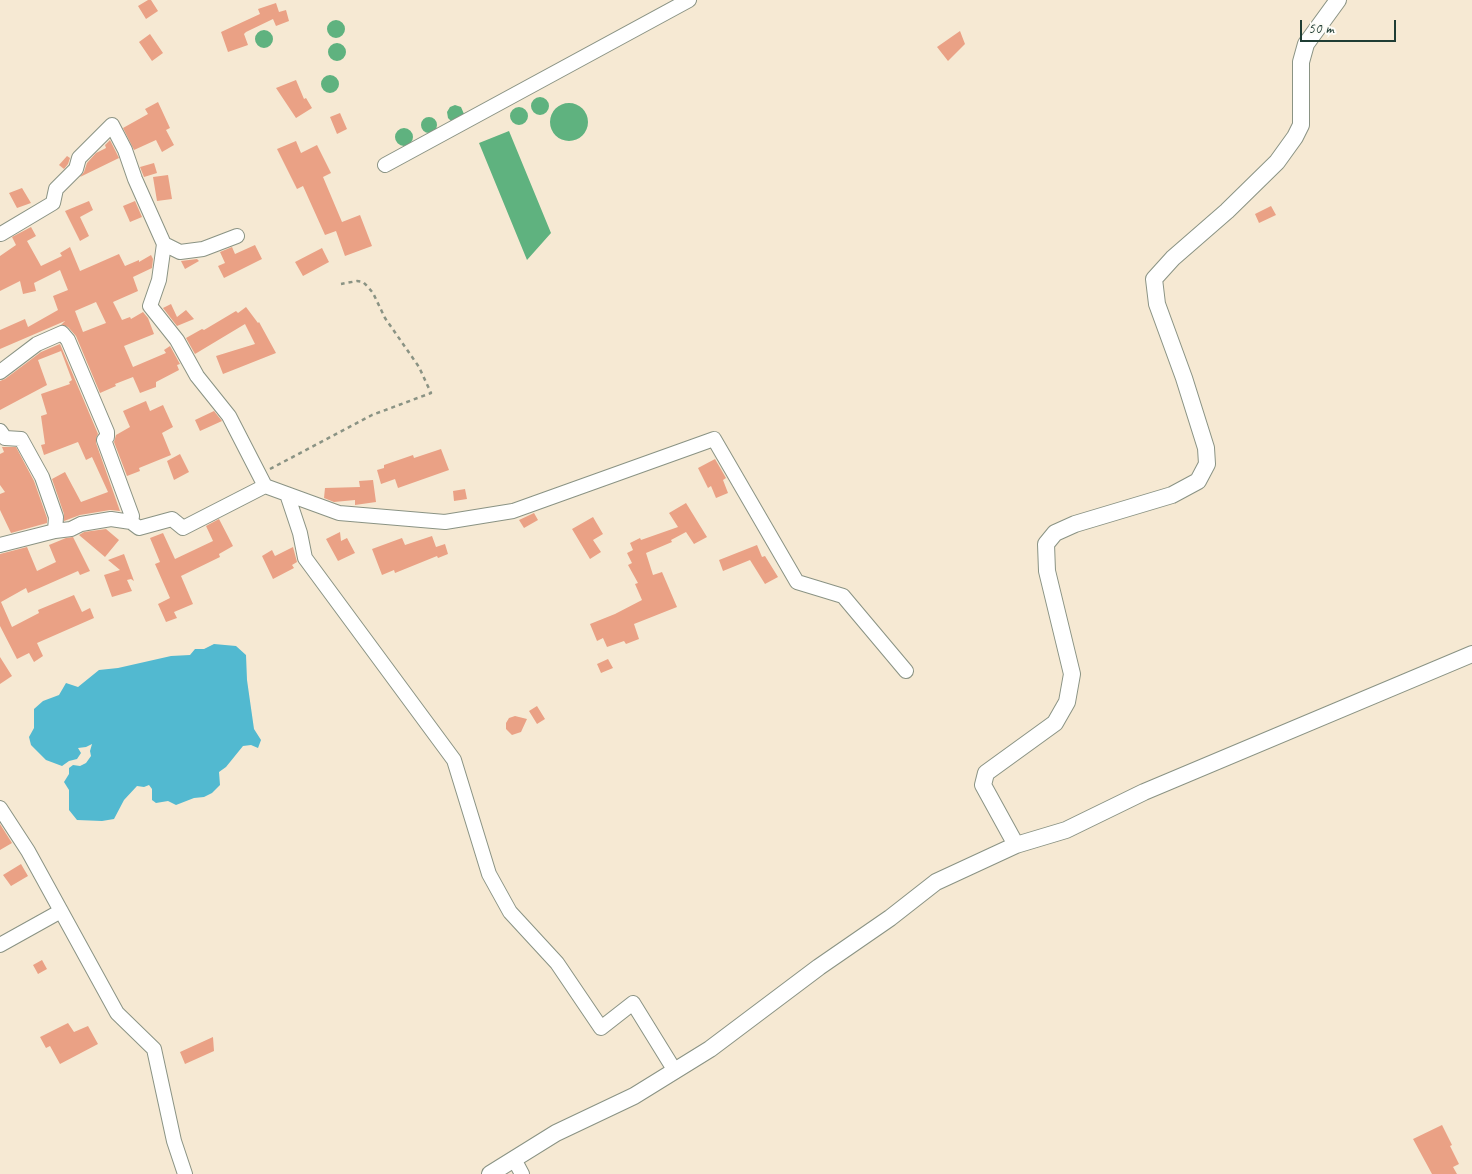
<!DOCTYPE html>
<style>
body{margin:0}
#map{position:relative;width:1472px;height:1174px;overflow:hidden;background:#f6e9d3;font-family:Caveat,sans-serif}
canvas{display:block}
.scale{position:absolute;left:1300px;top:20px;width:96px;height:22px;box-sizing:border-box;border:2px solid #1f3d34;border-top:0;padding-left:6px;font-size:15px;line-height:18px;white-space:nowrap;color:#1f3d34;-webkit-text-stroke:4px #fdfcf7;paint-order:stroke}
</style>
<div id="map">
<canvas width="1472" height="1174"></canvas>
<div class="scale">50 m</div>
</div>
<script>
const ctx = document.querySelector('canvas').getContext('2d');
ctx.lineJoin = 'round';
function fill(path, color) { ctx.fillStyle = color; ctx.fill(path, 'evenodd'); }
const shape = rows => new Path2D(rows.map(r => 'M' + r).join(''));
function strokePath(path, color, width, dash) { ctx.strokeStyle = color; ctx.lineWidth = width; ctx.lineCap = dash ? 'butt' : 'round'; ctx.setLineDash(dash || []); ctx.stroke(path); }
const forest = shape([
 '327 29a9 9 0 1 1 18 0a9 9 0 1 1-18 0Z',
 '255 39a9 9 0 1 1 18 0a9 9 0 1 1-18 0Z',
 '328 52a9 9 0 1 1 18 0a9 9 0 1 1-18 0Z',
 '321 84a9 9 0 1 1 18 0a9 9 0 1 1-18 0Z',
 '531 106a9 9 0 1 1 18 0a9 9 0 1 1-18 0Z',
 '550 122a19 19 0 1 1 38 0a19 19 0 1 1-38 0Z',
 [455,105,461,107,464,114,452,122,448,118,447,112,450,107],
 '510 116a9 9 0 1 1 18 0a9 9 0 1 1-18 0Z',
 '421 125a8 8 0 1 1 16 0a8 8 0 1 1-16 0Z',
 '395 137a9 9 0 1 1 18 0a9 9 0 1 1-18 0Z',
 [509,131,551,233,527,260,479,143]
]);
const water = shape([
 [214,644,236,646,246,655,247,680,254,729,261,740,258,748,251,745,243,746,226,767,219,772,220,785,212,793,204,797,194,798,176,805,168,801,156,803,152,800,152,789,149,785,144,787,137,786,124,800,114,819,102,821,77,820,69,810,69,790,64,782,69,774,69,768,73,765,80,766,86,763,91,756,90,751,92,744,86,747,78,748,81,753,77,759,69,761,62,766,46,760,31,745,29,737,34,728,34,709,43,701,59,695,66,683,78,687,99,670,118,668,171,656,190,655,195,649,204,649]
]);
const building = shape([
 [148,0,151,0,158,11,146,19,138,6],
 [276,3,279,12,286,10,289,21,276,26,273,19,246,32,244,34,248,45,228,52,221,32,260,14,258,9],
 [960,31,965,44,948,61,937,47],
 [150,34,163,53,152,61,139,42],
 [296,80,304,99,306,98,312,108,296,118,276,88],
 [158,102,170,128,166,130,174,145,162,152,156,140,134,150,123,128,148,114,145,109],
 [340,113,347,129,337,134,330,117],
 [110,140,119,158,80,177,84,172,87,163,96,153,106,148,105,145],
 [296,141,301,153,317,145,331,173,323,177,342,222,360,215,372,246,345,256,336,231,325,235,303,186,297,189,277,149],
 [67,156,70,158,68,164,64,169,59,165],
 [154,163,157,173,144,177,140,167],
 [168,175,172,199,157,201,153,177],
 [22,188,31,203,17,208,9,193],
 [89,201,93,210,80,217,89,236,80,241,65,211],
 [135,201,142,217,130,222,123,206],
 [1271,206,1276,215,1259,223,1255,214],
 [31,227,36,236,27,241,41,266,62,256,60,253,70,247,80,271,119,254,125,266,139,260,139,262,151,255,153,259,152,268,133,277,138,291,113,302,122,320,130,317,131,319,143,312,148,318,154,334,124,346,133,367,166,353,164,350,170,346,180,364,177,365,179,370,156,382,156,387,140,393,133,377,115,384,116,386,100,393,76,336,68,327,61,325,65,321,0,349,0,330,25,319,28,327,58,310,53,296,68,290,60,270,34,283,36,291,23,294,20,281,0,291,0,256,16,245,12,237],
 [96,302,106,323,83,332,75,311],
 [255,245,262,259,224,278,218,266,225,263,220,252,232,247,235,254],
 [322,248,329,262,303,276,295,262],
 [197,259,199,261,185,269,181,261],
 [171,304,177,317,186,310,194,319,177,326,163,308],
 [246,307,258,323,259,322,276,353,223,374,216,356,255,344,245,324,195,354,186,338,202,329,204,330,236,311,238,313],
 [60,344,98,434,96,438,96,443,120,511,110,510,80,515,64,521,64,514,52,479,65,472,81,502,108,492,92,457,86,460,78,442,44,455,41,445,45,444,41,416,47,414,41,394,70,384,69,382,72,380,61,351,38,360,47,385,0,410,0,381,5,379,41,352],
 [146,401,150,411,163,405,173,427,162,433,171,455,139,468,140,471,127,476,114,442,116,435,130,427,123,411],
 [214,411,222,421,200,431,195,420],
 [2,447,16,447,34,481,47,518,47,523,11,533,0,510,0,494,5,492,0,485,0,454,4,452],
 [441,449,449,470,398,488,395,479,381,484,377,470,384,468,384,465,413,455,414,458],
 [180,454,189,472,174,480,167,461],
 [715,459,726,478,723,480,728,493,716,498,711,486,708,488,698,468],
 [373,480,376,502,355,505,355,500,334,502,324,498,325,488,360,487,359,481],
 [465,489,467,499,454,501,453,491],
 [686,503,707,537,694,544,686,532,671,540,672,542,646,553,653,575,662,572,677,607,634,624,639,639,626,644,624,641,607,647,603,638,597,641,590,624,615,614,642,600,635,584,638,583,628,565,632,563,627,553,633,550,630,543,640,538,641,540,678,527,669,513],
 [534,513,538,520,524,528,519,520],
 [593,517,603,534,593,540,601,552,590,559,572,529],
 [219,519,233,546,219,554,220,557,181,576,193,604,174,612,177,618,166,622,158,604,170,598,155,564,160,562,150,538,163,533,175,559,213,541,206,526],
 [106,529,119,540,105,557,79,535,84,532],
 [340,532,341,541,347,538,355,553,338,561,326,539],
 [432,536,436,547,445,544,448,554,438,558,437,556,395,573,394,570,382,575,372,549,402,538,405,545],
 [73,537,90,571,80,575,78,571,28,593,26,588,1,602,12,627,39,613,38,610,74,595,82,612,90,608,94,618,37,643,43,656,34,662,29,653,17,659,0,626,0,554,27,547,37,571,56,562,49,545,66,538],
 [757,545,762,557,765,556,778,577,765,584,750,560,723,571,719,560],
 [293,547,297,562,292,565,294,568,273,579,262,556,272,550,275,556],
 [124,554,134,581,131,579,127,580,132,591,112,597,104,575,120,570,108,560],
 [0,657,12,676,0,684],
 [608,659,613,668,601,673,597,664],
 [537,706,545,719,537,724,529,711],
 [515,716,527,719,521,732,512,735,506,729,506,723,509,718],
 [0,824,12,843,0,850],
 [21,864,28,876,11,886,3,875],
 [42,960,47,969,38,974,33,965],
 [68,1023,74,1032,88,1026,98,1044,60,1064,50,1046,46,1048,40,1037],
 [213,1037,214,1051,185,1064,180,1052],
 [1442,1125,1452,1145,1450,1146,1459,1164,1453,1167,1457,1174,1432,1174,1413,1139]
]);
const path = shape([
 [270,469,372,415,431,393,419,367,385,318,373,293,368,287,363,282,357,281,341,284]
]);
const minor = shape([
 [385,165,689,0],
 [1,234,53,203,56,189,76,169,79,158,112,125,125,150,135,179,164,244,159,280,150,306,177,340,197,376,229,416,265,486,339,513,445,522,513,511,714,439,797,582,843,596,906,671],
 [164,244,180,252,203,249,237,236],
 [0,372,37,344,62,333,68,340,107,432,107,437,104,440,132,516,131,522,111,519,81,524,71,529,55,531,0,545],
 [0,431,5,438,21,439,42,477,56,517,55,531],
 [287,494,300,533,305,558,454,760,489,874,510,912,557,963,601,1028,633,1003,675,1071],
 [131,522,139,528,172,519,183,528,265,486],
 [0,808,28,851,117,1013,154,1049,174,1141,185,1174],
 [0,945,61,911],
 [514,1159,522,1174]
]);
const tertiary = shape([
 [1016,845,983,785,986,773,1055,723,1067,702,1072,674,1047,571,1046,544,1055,533,1075,524,1172,495,1198,481,1207,464,1206,448,1184,378,1157,304,1154,279,1173,258,1227,211,1277,162,1295,137,1301,125,1301,62,1306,44,1338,0],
 [490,1174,556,1133,634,1096,710,1049,819,967,890,918,936,882,1016,845,1066,830,1144,792,1472,654]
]);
fill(forest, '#5fb27f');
fill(water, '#52b9d0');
fill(building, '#eaa185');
strokePath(minor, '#8a9384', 16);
strokePath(tertiary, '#8a9384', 18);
strokePath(path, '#8a9384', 2.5, [4, 4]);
strokePath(minor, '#fff', 14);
strokePath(tertiary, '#fff', 16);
</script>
